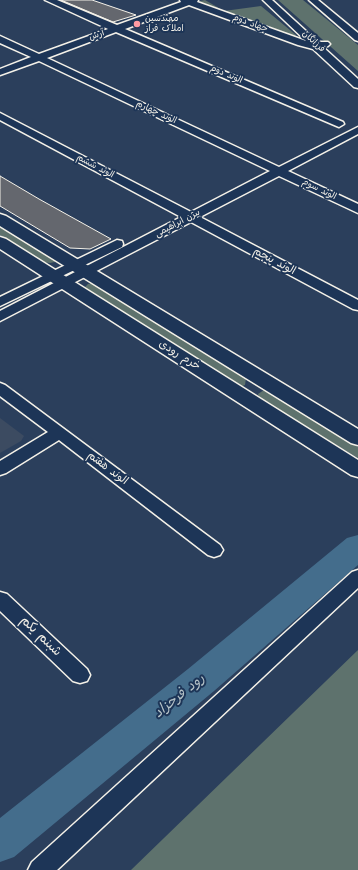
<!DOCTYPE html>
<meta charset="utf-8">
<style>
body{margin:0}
canvas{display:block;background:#2b3f5c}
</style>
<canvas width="358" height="870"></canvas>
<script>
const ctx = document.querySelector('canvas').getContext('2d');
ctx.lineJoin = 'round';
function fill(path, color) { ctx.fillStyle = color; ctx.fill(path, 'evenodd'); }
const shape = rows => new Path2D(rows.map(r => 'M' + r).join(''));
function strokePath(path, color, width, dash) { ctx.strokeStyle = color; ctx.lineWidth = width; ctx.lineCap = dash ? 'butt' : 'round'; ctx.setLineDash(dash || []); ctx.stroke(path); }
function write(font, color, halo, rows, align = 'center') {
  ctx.font = font + ' Kalam,"Playpen Sans Arabic",sans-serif'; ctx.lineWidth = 4; ctx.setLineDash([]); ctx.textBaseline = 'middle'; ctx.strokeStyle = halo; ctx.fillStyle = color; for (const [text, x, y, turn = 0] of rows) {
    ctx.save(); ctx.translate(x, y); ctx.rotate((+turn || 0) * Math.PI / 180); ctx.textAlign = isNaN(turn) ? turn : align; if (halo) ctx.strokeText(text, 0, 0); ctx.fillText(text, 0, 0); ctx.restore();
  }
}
const built = shape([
 [0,418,24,436,21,441,0,453]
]);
const green = shape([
 [205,0,224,11,261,6,296,35,295,37,288,37,201,4,200,1],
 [278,0,303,0,358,45,358,71],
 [0,223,57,260,55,262,50,263,42,262,0,235],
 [94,283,101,285,246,378,245,385,240,387,82,290,88,284],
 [264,390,268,391,358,447,358,458,259,398,258,394],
 [358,650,358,870,131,870]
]);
const river = shape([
 [358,535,358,565,214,691,14,857,0,862,0,818,188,669,347,538,358,535]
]);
const building = shape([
 [61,0,92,0,136,15,113,22,61,0],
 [0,176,39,199,111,239,90,249,70,248,0,206,0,176]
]);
const minor = shape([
 [45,0,57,0,117,25,181,2,180,0,198,0,197,2,306,41,263,0,272,0,318,42,328,42,330,44,328,46,323,47,358,79,358,88,354,87,313,49,298,45,189,5,125,29,343,122,344,124,339,127,116,32,47,58,279,167,358,127,358,134,288,171,358,204,358,213,279,176,200,217,358,300,358,310,353,309,191,222,0,321,0,311,181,217,0,120,0,113,191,212,270,171,39,61,0,75,0,69,31,57,0,43,0,36,39,54,108,29,45,0],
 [309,0,318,0,358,33,358,41,355,40,309,0],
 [117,240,122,241,123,244,122,247,0,306,0,297,117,240],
 [0,383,5,385,220,545,223,550,220,555,214,557,208,555,59,440,6,473,0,475,0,461,48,432,0,396,0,383],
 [358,570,358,588,57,870,28,870,32,862,352,572,358,570],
 [0,592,7,594,87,669,90,675,87,681,80,683,73,681,0,611,0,592]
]);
const major = shape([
 [0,214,6,216,358,429,358,445,351,443,0,226,0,214],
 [0,237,6,239,358,460,358,477,351,475,0,249,0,237]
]);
const markers = [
 [137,24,4,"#ff9aa2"]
];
const farPoinames = [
 ["مهندسین",145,19],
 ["املاک فراز",145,29]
];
const farStreetnames = [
 ["جهاد دوم",250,24,20],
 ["آرش",97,36,-20],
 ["فرزانگان",313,42,43],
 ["الوند دوم",226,75,23],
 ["الوند چهارم",156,113,25],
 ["الوند ششم",95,167,28],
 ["الوند سوم",319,190,26],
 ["بیژن ابراهیمی",178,224,-28]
];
const streetNames = [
 ["الوند پنجم",274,262,28],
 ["خرم رودی",179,356,32],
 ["الوند هفتم",107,469,37]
];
const nearStreetnames = [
 ["شبنم یکم",40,637,44]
];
const nearWaternames = [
 ["رود فرحزاد",180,697,-39]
];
fill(built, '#3c4b61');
fill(green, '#5e726d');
fill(river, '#446d8c');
fill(building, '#64676e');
strokePath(building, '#f4f1e8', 1);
strokePath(minor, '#f4f1e8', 3);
strokePath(major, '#f4f1e8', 3);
fill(minor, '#1d3557');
fill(major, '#1d3557');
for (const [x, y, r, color] of markers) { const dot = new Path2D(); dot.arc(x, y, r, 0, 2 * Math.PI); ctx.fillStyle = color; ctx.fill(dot); strokePath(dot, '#1d3557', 1.5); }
write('9px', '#f4f1e8', '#1d3557', farPoinames, 'left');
write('9px', '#f4f1e8', '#1d3557', farStreetnames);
write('11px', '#f4f1e8', '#1d3557', streetNames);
write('13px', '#f4f1e8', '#1d3557', nearStreetnames);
write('italic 14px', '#b6c3c8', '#1d3557', nearWaternames);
</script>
